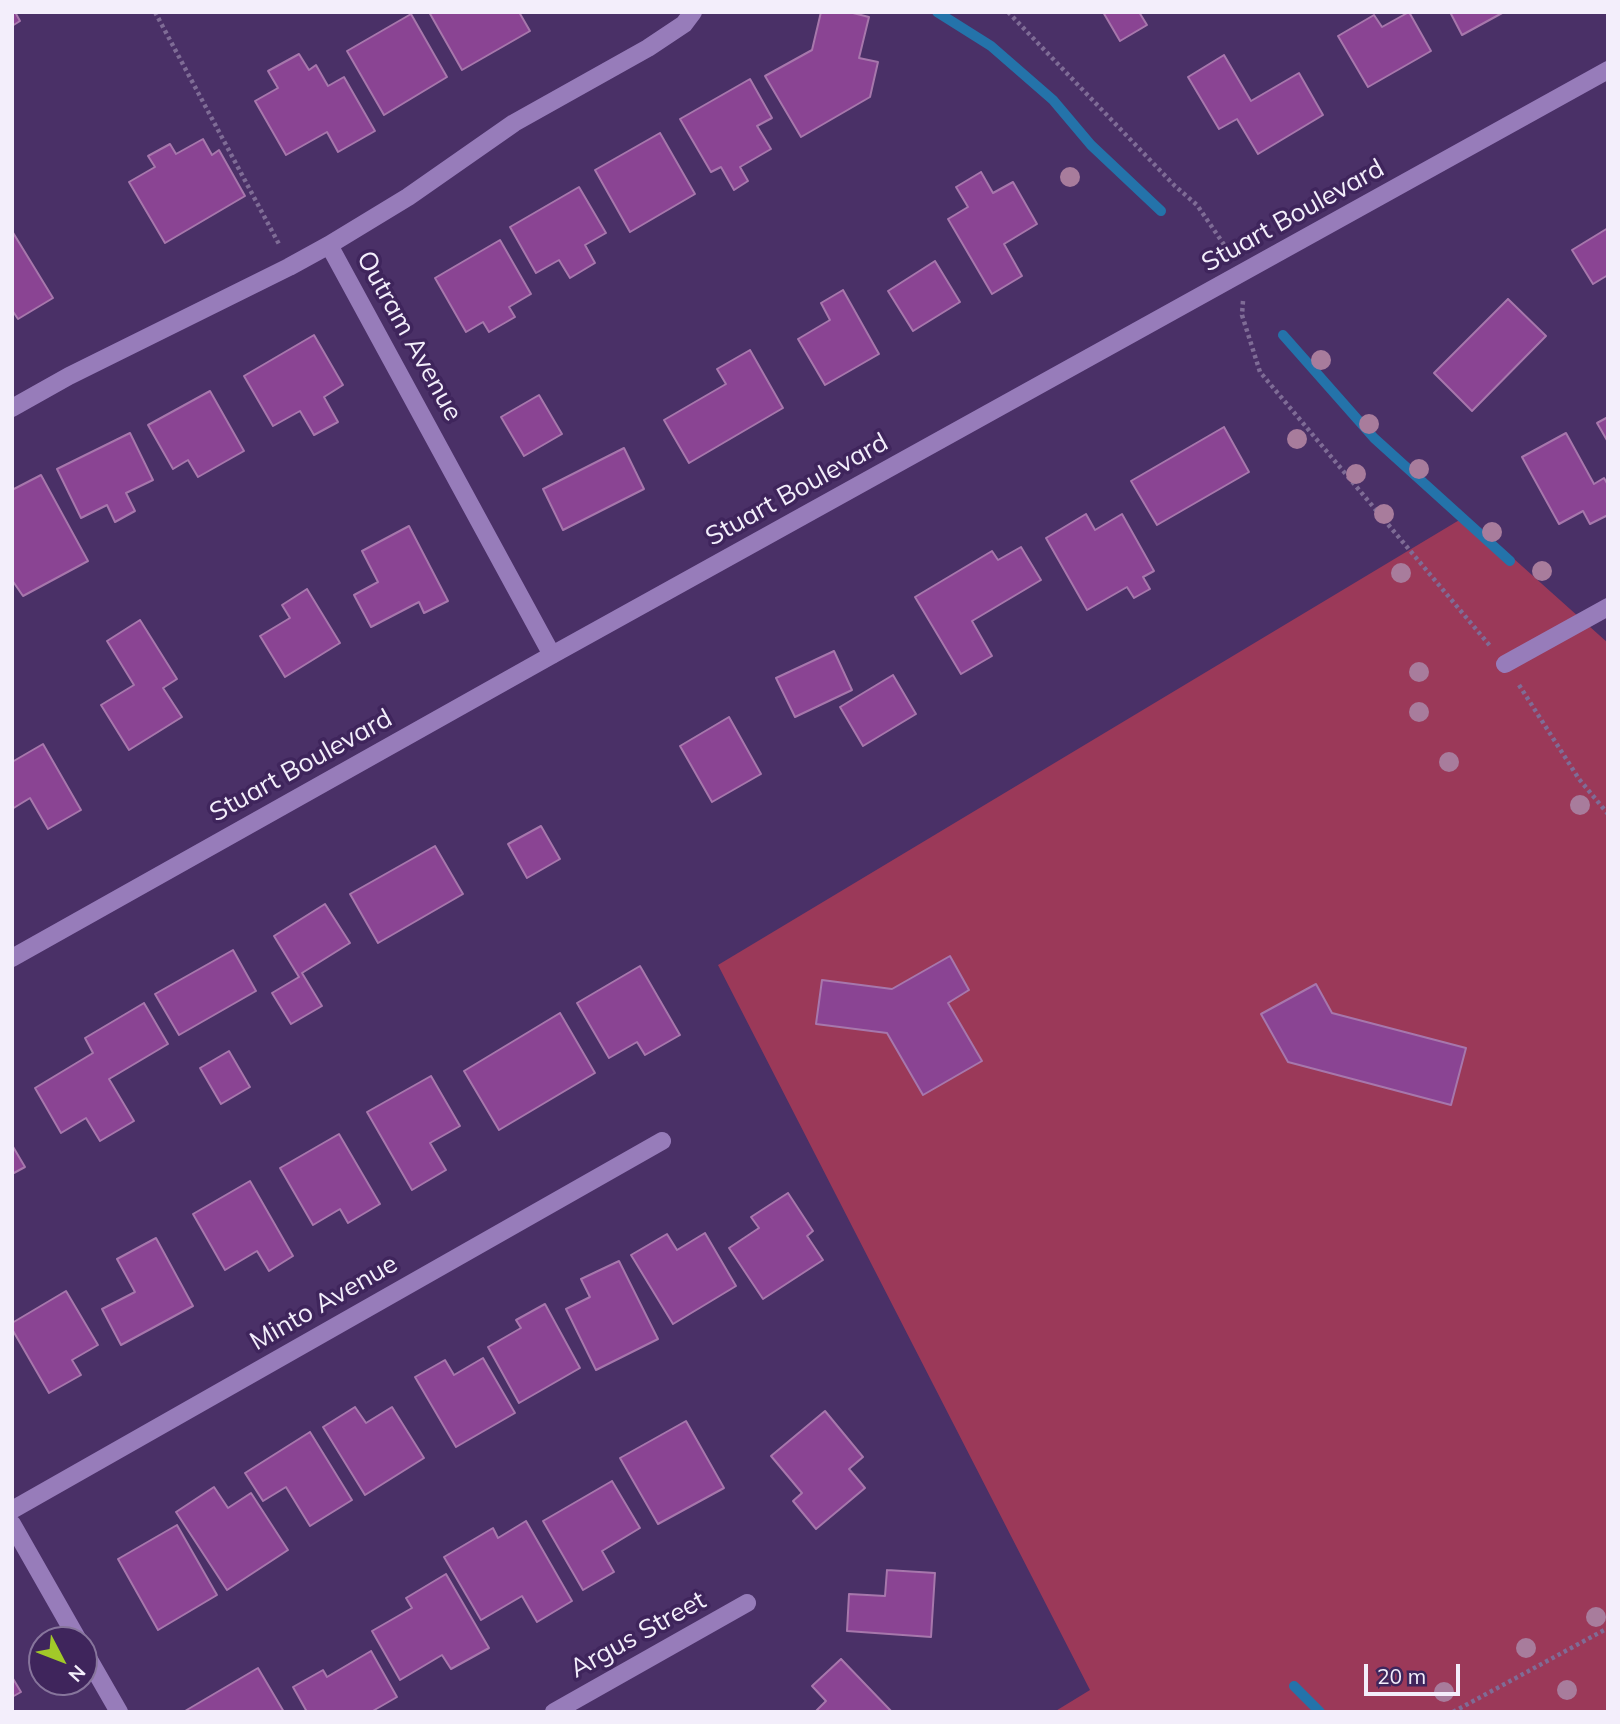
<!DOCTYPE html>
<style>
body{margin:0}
#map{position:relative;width:1620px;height:1724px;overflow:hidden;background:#4a3067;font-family:Mulish,sans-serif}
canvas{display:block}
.frame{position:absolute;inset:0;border:14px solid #f3eefb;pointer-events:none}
.north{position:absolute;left:28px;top:1626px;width:70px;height:70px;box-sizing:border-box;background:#3f255c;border:2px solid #87759c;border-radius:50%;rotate:132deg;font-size:19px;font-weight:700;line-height:28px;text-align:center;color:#f3eefb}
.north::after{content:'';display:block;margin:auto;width:24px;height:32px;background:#a2c929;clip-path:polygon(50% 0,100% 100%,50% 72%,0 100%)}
.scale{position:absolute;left:1364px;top:1664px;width:96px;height:32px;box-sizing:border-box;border:4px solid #f3eefb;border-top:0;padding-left:9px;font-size:21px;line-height:24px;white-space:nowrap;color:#f3eefb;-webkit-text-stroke:5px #3f255c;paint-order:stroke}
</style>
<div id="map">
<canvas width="1620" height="1724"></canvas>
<div class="frame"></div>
<div class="north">N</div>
<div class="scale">20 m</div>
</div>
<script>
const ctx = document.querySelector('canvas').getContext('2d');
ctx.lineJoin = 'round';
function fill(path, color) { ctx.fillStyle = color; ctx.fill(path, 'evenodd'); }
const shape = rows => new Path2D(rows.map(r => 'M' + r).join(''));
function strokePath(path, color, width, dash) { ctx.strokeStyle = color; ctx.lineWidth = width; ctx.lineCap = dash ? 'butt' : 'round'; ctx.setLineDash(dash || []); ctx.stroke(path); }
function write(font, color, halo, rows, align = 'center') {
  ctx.font = font + ' Mulish,sans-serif'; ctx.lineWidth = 7; ctx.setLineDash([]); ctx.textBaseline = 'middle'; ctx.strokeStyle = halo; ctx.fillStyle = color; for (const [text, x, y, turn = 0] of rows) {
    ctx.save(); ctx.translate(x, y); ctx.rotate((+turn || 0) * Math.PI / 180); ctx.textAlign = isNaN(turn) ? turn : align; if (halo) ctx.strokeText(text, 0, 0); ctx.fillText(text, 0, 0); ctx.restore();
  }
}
const green = shape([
 [1466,516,1608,643,1608,1712,1054,1712,1090,1690,718,965]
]);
const stream = shape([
 [937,12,991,46,1053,100,1091,145,1161,211],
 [1283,335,1374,438,1510,561],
 [1294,1686,1320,1712]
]);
const building = shape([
 [12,12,15,12,20,21,12,26,12,12],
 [429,12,519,12,530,31,462,70,429,12],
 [821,12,849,12,869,17,859,58,878,62,870,97,801,137,765,76,812,50,821,12],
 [1103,12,1139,12,1147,25,1120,41,1103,12],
 [1409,12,1431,51,1368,87,1338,36,1374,15,1382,27,1409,12],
 [1450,12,1504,12,1462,35,1450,12],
 [411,14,447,77,384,115,347,51,411,14],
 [299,54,309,70,316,65,328,86,344,77,375,131,338,152,327,132,286,155,255,101,278,88,268,71,299,54],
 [1224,55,1251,101,1299,73,1323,115,1258,154,1237,119,1219,129,1188,77,1224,55],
 [750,79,772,118,757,126,771,149,740,167,748,181,734,190,721,167,711,172,680,119,750,79],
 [660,133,695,194,630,232,595,170,660,133],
 [203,139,212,155,219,150,245,196,165,243,129,182,155,167,148,156,170,144,176,154,203,139],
 [981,172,993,193,1013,182,1037,224,1004,244,1022,276,992,294,948,219,968,207,956,187,981,172],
 [579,187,606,233,585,245,595,263,570,278,559,260,536,273,510,227,579,187],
 [1608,228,1608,275,1593,284,1572,250,1608,228],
 [12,231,53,298,18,319,12,310,12,231],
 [500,240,531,294,509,307,515,317,489,332,483,322,466,332,435,278,500,240],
 [935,261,960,302,913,331,888,291,935,261],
 [843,290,879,354,825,385,798,339,830,320,821,303,843,290],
 [1508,299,1546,336,1472,411,1434,373,1508,299],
 [314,335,343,385,324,397,338,422,314,435,300,411,273,426,244,376,314,335],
 [750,350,783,408,689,463,664,420,726,384,717,369,750,350],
 [210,391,244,451,198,477,188,460,173,469,148,425,210,391],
 [539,395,562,434,524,456,501,417,539,395],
 [1608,417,1608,442,1597,423,1608,417],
 [1224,427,1249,472,1157,525,1131,481,1224,427],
 [130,433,153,480,126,493,135,511,115,522,107,505,81,518,57,469,130,433],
 [1566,433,1594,484,1604,478,1608,485,1608,515,1590,524,1583,511,1559,524,1522,457,1566,433],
 [624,448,644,489,563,530,543,489,624,448],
 [41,475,88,561,23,596,12,580,12,490,41,475],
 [1086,514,1095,530,1122,514,1154,571,1143,577,1150,589,1134,598,1127,587,1087,610,1046,538,1086,514],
 [409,526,448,601,424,613,419,602,371,627,354,595,378,582,362,551,409,526],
 [1021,547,1041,580,972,621,992,656,961,674,915,597,992,551,998,560,1021,547],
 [307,589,340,643,285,677,260,636,290,618,282,605,307,589],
 [140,620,177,679,163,688,182,717,129,750,101,705,134,685,107,641,140,620],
 [834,651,852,690,795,717,776,678,834,651],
 [893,675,916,714,863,746,840,707,893,675],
 [729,717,761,774,712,802,680,746,729,717],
 [43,744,81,810,48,829,30,798,12,809,12,762,43,744],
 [541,826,560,859,527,878,508,844,541,826],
 [435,846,463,894,378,943,350,894,435,846],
 [325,904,350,943,302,973,322,1006,291,1024,272,993,299,977,274,936,325,904],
 [233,950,256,991,179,1035,155,994,233,950],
 [950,956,969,990,948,1003,982,1061,923,1095,887,1033,816,1024,822,980,892,989,950,956],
 [640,966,680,1035,645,1055,637,1042,609,1058,577,1003,640,966],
 [1316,984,1332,1013,1466,1048,1451,1105,1288,1062,1261,1014,1316,984],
 [144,1003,168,1044,109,1079,134,1121,100,1141,86,1118,61,1133,35,1088,93,1053,85,1038,144,1003],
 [560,1013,595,1073,499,1130,464,1071,560,1013],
 [229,1051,250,1087,221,1104,200,1068,229,1051],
 [431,1076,460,1126,430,1143,446,1170,412,1190,367,1112,431,1076],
 [339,1134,380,1204,348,1223,340,1209,313,1225,280,1168,339,1134],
 [12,1145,25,1167,12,1174,12,1145],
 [250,1181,293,1256,269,1271,257,1251,225,1270,193,1214,250,1181],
 [788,1193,813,1231,807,1236,823,1260,763,1299,729,1248,759,1228,751,1217,788,1193],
 [705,1233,736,1286,673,1324,631,1255,667,1234,677,1250,705,1233],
 [156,1238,193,1306,121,1345,102,1309,135,1292,117,1259,156,1238],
 [619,1261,658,1339,596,1370,566,1309,590,1297,581,1279,619,1261],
 [66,1291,98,1345,72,1360,81,1375,49,1393,12,1329,12,1323,66,1291],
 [545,1304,580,1368,519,1403,488,1347,521,1328,516,1320,545,1304],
 [483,1358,515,1413,456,1447,415,1377,445,1360,454,1375,483,1358],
 [355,1407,366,1423,392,1407,424,1458,365,1495,323,1427,355,1407],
 [825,1411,863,1457,849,1469,865,1488,816,1529,793,1501,802,1493,771,1456,825,1411],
 [686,1421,724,1488,658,1524,620,1458,686,1421],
 [310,1432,352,1500,310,1526,286,1487,263,1501,245,1473,310,1432],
 [612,1481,640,1528,602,1551,614,1572,583,1590,543,1521,612,1481],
 [214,1487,228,1508,251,1493,288,1550,227,1590,176,1512,214,1487],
 [526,1521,572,1601,537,1622,522,1596,481,1620,444,1557,493,1528,498,1538,526,1521],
 [177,1525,217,1595,158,1630,118,1559,177,1525],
 [887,1570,935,1573,931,1637,847,1631,849,1594,885,1596,887,1570],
 [446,1574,489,1648,451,1669,442,1655,400,1680,372,1631,412,1608,406,1598,446,1574],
 [371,1651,397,1697,371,1712,307,1712,293,1687,323,1670,327,1677,371,1651],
 [841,1659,892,1712,815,1712,826,1701,812,1686,841,1659],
 [258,1668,284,1712,186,1712,185,1711,258,1668],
 [12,1677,21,1692,12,1697,12,1677]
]);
const path = shape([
 [155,12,280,246],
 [1008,12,1175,186,1197,205,1229,252],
 [1243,301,1242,315,1260,372,1491,647],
 [1519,685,1579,779,1608,814],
 [1453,1712,1608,1628]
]);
const minor = shape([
 [329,245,552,655],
 [12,408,69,376,289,267,329,245,408,197,514,123,648,48,684,24,693,12],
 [1505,664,1608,607],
 [12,958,552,655,1608,70],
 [12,1510,662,1141],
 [12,1524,78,1640],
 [84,1651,119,1712],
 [554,1712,747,1603]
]);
const trees = [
 [1070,177],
 [1321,360],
 [1369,424],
 [1297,439],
 [1419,469],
 [1356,474],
 [1384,514],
 [1492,532],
 [1542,571],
 [1401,573],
 [1419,672],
 [1419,712],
 [1449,762],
 [1580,805],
 [1596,1617],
 [1526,1648],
 [1567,1690],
 [1444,1692]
];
const streetNames = [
 ["Stuart Boulevard",1293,216,-29],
 ["Outram Avenue",409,336,61],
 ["Stuart Boulevard",797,490,-29],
 ["Stuart Boulevard",301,766,-29],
 ["Minto Avenue",324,1303,-30],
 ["Argus Street",638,1635,-29]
];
fill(green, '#9b3959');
strokePath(stream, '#2473aa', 10);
fill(building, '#8a4493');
strokePath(building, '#a777ac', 2);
strokePath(path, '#7f6c96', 4.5, [3.5, 3.5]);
strokePath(minor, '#977cba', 18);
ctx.fillStyle = '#a87c9c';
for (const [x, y] of trees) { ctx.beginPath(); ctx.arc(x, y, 10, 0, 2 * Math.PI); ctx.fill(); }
write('26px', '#f3eefb', '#3f255c', streetNames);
</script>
